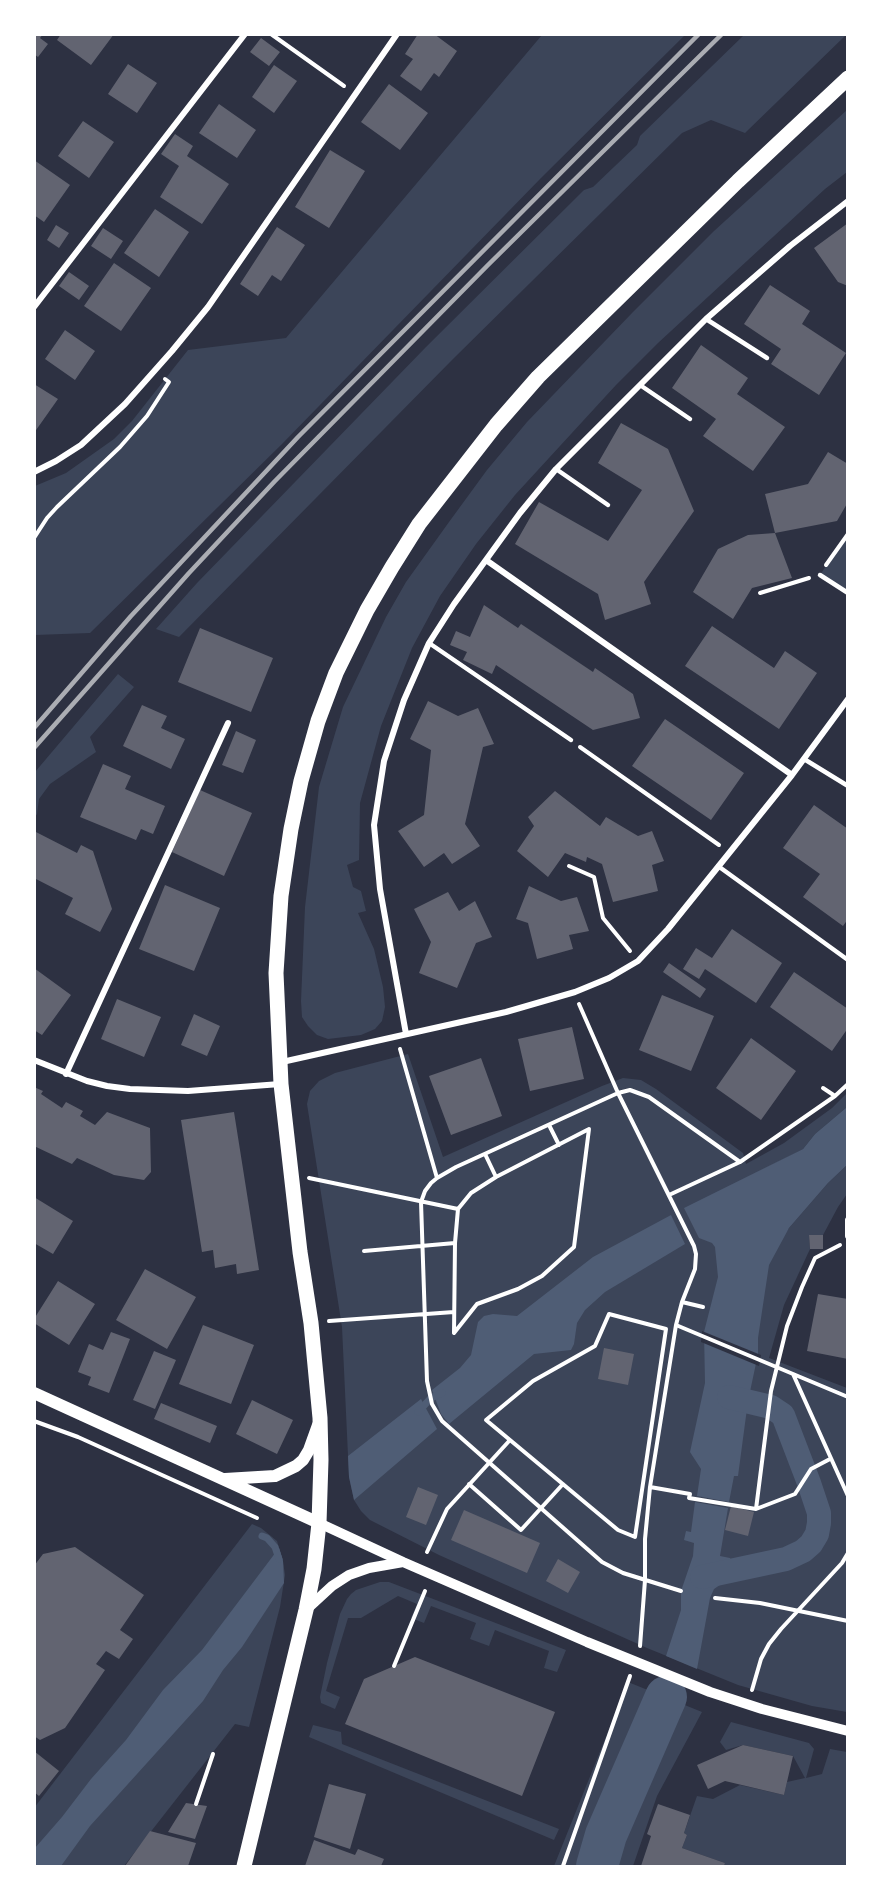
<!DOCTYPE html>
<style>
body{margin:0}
#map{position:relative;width:882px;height:1901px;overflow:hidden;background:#2d3142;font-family:Jost,sans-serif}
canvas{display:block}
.frame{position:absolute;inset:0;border:36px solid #fff;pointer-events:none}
</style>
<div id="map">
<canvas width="882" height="1901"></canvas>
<div class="frame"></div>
</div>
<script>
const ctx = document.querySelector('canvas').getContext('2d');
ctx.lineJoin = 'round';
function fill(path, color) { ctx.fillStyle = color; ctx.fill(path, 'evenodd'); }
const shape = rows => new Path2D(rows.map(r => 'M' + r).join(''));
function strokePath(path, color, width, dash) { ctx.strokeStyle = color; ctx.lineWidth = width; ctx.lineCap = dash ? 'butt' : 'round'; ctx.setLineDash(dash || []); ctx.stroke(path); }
const green = shape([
 [542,35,685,35,541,178,282,444,90,633,35,635,35,486,66,473,114,439,132,421,188,350,286,338],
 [744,35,846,35,745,133,711,120,682,133,453,359,179,637,156,629,197,583,426,347,584,190,593,187,637,145,640,136],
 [847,110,847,172,825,189,658,343,616,385,515,495,476,544,440,596,412,648,381,726,360,803,359,860,347,865,353,887,361,891,366,911,358,913,374,949,383,987,385,1007,382,1021,375,1029,361,1035,328,1039,317,1035,308,1026,302,1017,301,1001,305,907,319,787,343,707,386,617,406,582,449,522,487,470,527,422,633,312,714,231],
 [847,534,847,593,820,575],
 [118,674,134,687,90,737,96,752,50,784,39,799,37,814,35,817,35,772],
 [408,1054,443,1157,602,1086,623,1078,641,1080,656,1089,743,1153,746,1164,784,1143,832,1108,847,1093,847,1107,815,1134,803,1149,749,1177,779,1242,789,1228,828,1183,847,1165,847,1194,838,1207,823,1235,809,1235,810,1249,784,1305,769,1358,847,1388,847,1712,812,1706,738,1685,647,1648,439,1555,370,1520,361,1511,354,1500,349,1477,342,1327,307,1104,310,1091,319,1081,335,1073],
 [252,1524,261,1528,277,1541,283,1561,285,1575,280,1607,249,1727,235,1724,124,1866,35,1866,34,1808],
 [380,1582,389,1582,566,1650,557,1672,544,1668,549,1651,495,1630,489,1646,470,1639,476,1623,431,1606,424,1623,411,1618,417,1604,398,1596,361,1618,348,1618,326,1691,340,1697,335,1709,321,1703,320,1697,327,1663,340,1614,347,1599,351,1594,356,1590],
 [628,1682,702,1712,657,1796,633,1866,554,1866],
 [731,1722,809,1743,814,1749,806,1778,822,1774,830,1749,847,1752,847,1866,724,1866,725,1863,682,1848,687,1835,684,1833,697,1796,713,1799,740,1785,784,1795,787,1782,805,1778,793,1756,743,1745,726,1750,720,1742],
 [313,1725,341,1732,342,1744,559,1829,554,1840,309,1737]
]);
const water = shape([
 [847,1107,847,1165,828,1183,789,1228,769,1265,758,1338,758,1354,748,1401,738,1476,734,1476,729,1502,697,1496,701,1469,690,1452,705,1383,704,1332,718,1277,715,1247,712,1243,699,1238,684,1208,803,1149,815,1134],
 [671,1215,685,1244,605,1292,585,1310,577,1323,574,1344,571,1350,534,1354,449,1424,441,1414,432,1390,460,1368,471,1355,478,1322,484,1316,493,1314,517,1316,593,1257],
 [421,1399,437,1429,354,1500,349,1477,348,1456],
 [695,1502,728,1508,720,1556,730,1558,736,1574,714,1589,710,1598,697,1669,666,1656,681,1610,681,1591,693,1556,694,1543,684,1540,686,1531,691,1532],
 [279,1548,283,1561,284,1583,242,1647,223,1670,203,1701,90,1826,61,1866,35,1866,35,1848,62,1817,91,1779,126,1740,163,1690,202,1650]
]);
const pier = shape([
 [702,1331,761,1355,759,1366,701,1342]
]);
const stream = shape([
 [418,1412,431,1398,442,1393],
 [262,1536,267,1538,275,1547,279,1559]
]);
const canal = shape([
 [702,1577,786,1559,803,1551,811,1544,817,1534,819,1523,819,1513,809,1483,783,1415,771,1407,729,1397]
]);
const river = shape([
 [597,1866,606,1835,666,1697]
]);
const building = shape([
 [34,34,43,34,40,38,48,44,38,57,34,54],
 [61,34,114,34,91,65,57,40],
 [418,34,434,34,457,51,439,77,434,73,421,91,400,76,413,59,405,54],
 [261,38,280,52,269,66,250,52],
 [128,64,157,83,137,113,108,94],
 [274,65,297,81,274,113,252,97],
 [389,84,428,113,400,150,361,122],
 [219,104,256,130,237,158,199,133],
 [83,121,114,142,89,178,58,156],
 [175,134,193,146,187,156,229,184,202,224,160,197,179,166,161,154],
 [330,150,365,171,329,228,295,207],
 [34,160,70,185,44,222,34,215],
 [155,209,189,232,159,277,124,253],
 [848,223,848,286,838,282,814,248],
 [56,225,69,233,59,248,47,240],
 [277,227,305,245,281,281,272,275,258,296,240,284],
 [103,228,123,241,111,259,91,246],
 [114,263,151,288,121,331,84,306],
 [69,272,89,286,79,300,59,286],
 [770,285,810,311,802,324,846,353,819,395,771,364,781,349,744,324],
 [65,330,95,351,75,380,45,359],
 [701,345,748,378,737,394,785,427,753,471,703,436,716,419,672,388],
 [34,384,58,399,34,433],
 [621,423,668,449,694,511,644,582,651,604,605,620,598,594,515,544,539,502,608,541,642,490,598,463],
 [828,452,848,464,848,502,837,521,775,533,765,494,808,484],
 [775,533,792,578,752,588,733,619,693,592,718,549,748,535],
 [484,605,518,628,521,624,593,672,595,668,633,694,640,718,593,730,496,665,492,674,463,660,467,652,450,645,456,631,470,637],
 [712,626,774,668,785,651,817,673,779,729,685,666],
 [200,628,273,658,251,712,178,682],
 [428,701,458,716,478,708,494,744,483,747,465,824,480,846,452,864,444,853,424,867,398,831,424,815,431,750,410,739],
 [142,705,167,716,161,728,185,739,171,769,123,746],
 [665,719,744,773,711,820,632,766],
 [236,731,256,740,243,773,222,765],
 [103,764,131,776,125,789,165,806,153,834,141,829,136,840,80,817],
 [200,790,252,813,224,876,172,852],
 [555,791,600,826,606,817,638,836,652,831,664,861,652,865,658,891,613,902,602,864,587,857,586,862,565,853,548,877,517,851,534,826,528,817],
 [814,805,848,829,848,919,843,926,803,897,820,874,783,848],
 [34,831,77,853,81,845,93,851,112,909,100,932,65,914,73,898,34,878],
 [165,885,220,908,194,971,139,949],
 [529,886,561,901,577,897,589,931,569,935,573,949,537,959,528,923,516,919],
 [448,892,459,911,475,901,492,937,476,943,457,988,419,973,431,942,414,909],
 [732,929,782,963,756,1003,705,969,699,979,683,969,696,948,712,958],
 [669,963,706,989,700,998,663,972],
 [34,968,71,995,42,1035,34,1030],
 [794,972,848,1009,848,1028,832,1051,770,1007],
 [662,995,714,1016,691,1071,639,1050],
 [117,999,161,1017,144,1057,101,1039],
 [194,1014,220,1026,207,1056,181,1045],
 [572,1027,584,1079,530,1091,518,1039],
 [751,1038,796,1071,761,1120,716,1088],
 [481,1058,502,1116,451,1135,429,1076],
 [34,1087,43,1091,41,1094,62,1108,66,1102,83,1111,80,1116,95,1125,107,1112,150,1128,151,1172,144,1180,114,1175,77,1158,72,1164,34,1146],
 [234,1112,259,1270,237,1274,236,1264,215,1268,213,1250,202,1252,181,1120],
 [34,1197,73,1221,53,1254,34,1243],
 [809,1235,823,1235,823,1249,810,1249],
 [145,1269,196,1297,167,1349,116,1320],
 [58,1281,95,1304,69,1345,34,1323,34,1319],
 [818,1294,848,1299,848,1359,807,1351],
 [203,1325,254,1345,231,1404,179,1384],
 [111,1332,130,1339,109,1393,88,1385,91,1377,78,1372,89,1344,103,1350],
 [604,1348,634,1354,628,1385,598,1379],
 [154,1351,176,1360,155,1409,133,1400],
 [252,1400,293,1420,277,1454,236,1434],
 [161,1403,217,1426,210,1443,154,1419],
 [418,1487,438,1495,426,1525,406,1517],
 [731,1506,754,1512,748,1536,725,1530],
 [464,1510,540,1543,527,1573,451,1540],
 [75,1547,144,1595,120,1630,133,1639,119,1659,106,1651,96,1664,105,1670,65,1728,40,1740,34,1736,34,1566,43,1554],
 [558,1559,580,1572,568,1593,546,1581],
 [415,1657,555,1712,522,1796,345,1724,364,1679],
 [743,1745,793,1756,784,1795,725,1781,708,1789,697,1765],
 [34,1751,59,1771,39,1796,34,1792],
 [329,1784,366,1794,350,1849,314,1837],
 [186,1803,207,1806,195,1839,168,1832],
 [658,1804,690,1815,684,1833,687,1835,682,1848,725,1863,724,1866,641,1866,651,1836,647,1834],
 [150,1831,196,1843,188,1866,125,1866],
 [314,1840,355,1855,358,1849,384,1859,381,1866,305,1866]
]);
const path = shape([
 [271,34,344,86],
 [34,538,47,518,57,507,120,447,147,416,169,382,165,379],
 [826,565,848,534],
 [760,593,809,578],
 [580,747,719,845],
 [569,866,594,877,603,918,630,951],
 [579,1004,618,1093,694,1246,696,1254,695,1269,682,1302,676,1325,650,1487,645,1539,645,1580,640,1646],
 [400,1049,437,1178],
 [823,1088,835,1096],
 [549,1125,559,1145],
 [589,1129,574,1247,542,1276,518,1289,477,1304,454,1333,455,1243,458,1209,471,1193,496,1177,589,1129],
 [485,1154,496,1177],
 [309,1178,458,1209],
 [669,1195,740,1162,835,1096,848,1084],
 [364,1251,455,1243],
 [682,1302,703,1307],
 [609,1314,666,1329,635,1537,618,1530,486,1420,533,1381,595,1346,609,1314],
 [329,1321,454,1312],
 [676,1325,848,1397],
 [793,1374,848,1496],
 [34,1421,78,1437,257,1518],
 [469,1484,521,1530,563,1484],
 [650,1487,690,1494,689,1498,756,1509,795,1494,811,1469,830,1459],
 [756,1509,771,1391,787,1326,802,1287,815,1258,840,1245],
 [427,1552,447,1509,510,1440],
 [681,1591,623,1573,602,1562,442,1421,432,1404,427,1381,421,1202,425,1191,431,1183,437,1178,456,1167,618,1093,630,1090,649,1097,740,1162],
 [715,1598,760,1603,848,1621],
 [394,1666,425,1591],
 [752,1690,761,1659,769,1644,781,1629,842,1563,848,1553],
 [196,1804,213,1754],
 [563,1866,630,1676]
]);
const service = shape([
 [706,319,767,358],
 [640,385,690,419],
 [556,469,608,505],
 [820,575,848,593],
 [429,643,571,740],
 [804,759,848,786],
 [718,866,848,960]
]);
const minor = shape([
 [34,307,245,34],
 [34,472,56,461,81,445,125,404,172,351,208,307,397,34],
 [486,560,792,775],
 [406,1034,380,889,374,825,384,761,404,700,429,643,454,604,520,513,556,469,706,319,790,246,848,201],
 [34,1060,87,1081,107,1086,130,1089,188,1091,280,1084],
 [282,1062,506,1012,575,992,609,978,638,961,668,929,792,775,848,699],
 [66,1074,228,723],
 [848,1220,848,1236]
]);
const tertiary = shape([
 [319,1523,403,1562,587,1642,710,1692,762,1709,848,1731],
 [307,1609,332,1586,349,1575,369,1568,403,1562]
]);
const secondary = shape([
 [34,1393,319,1523],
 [225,1479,275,1476,296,1466,303,1460,309,1450,318,1425]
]);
const primary = shape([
 [244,1866,306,1610,314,1569,319,1523,321,1460,320,1418,311,1323,300,1252,281,1084,276,973,281,896,291,829,301,781,318,721,336,673,367,610,392,567,419,524,496,425,538,377,738,181,848,78]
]);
const rail = shape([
 [34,728,131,616,298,437,699,34],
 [34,748,189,573,275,481,488,265,722,34]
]);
fill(green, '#3c4559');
fill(water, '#4f5d75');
fill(pier, '#2d3142');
strokePath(stream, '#4f5d75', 7);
strokePath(canal, '#4f5d75', 24);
strokePath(river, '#4f5d75', 42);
fill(building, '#626471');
strokePath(path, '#fff', 4);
strokePath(service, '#fff', 4.5);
strokePath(minor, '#fff', 6);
strokePath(tertiary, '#fff', 10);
strokePath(secondary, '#fff', 12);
strokePath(primary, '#fff', 15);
strokePath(rail, '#abadb3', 4.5);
</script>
